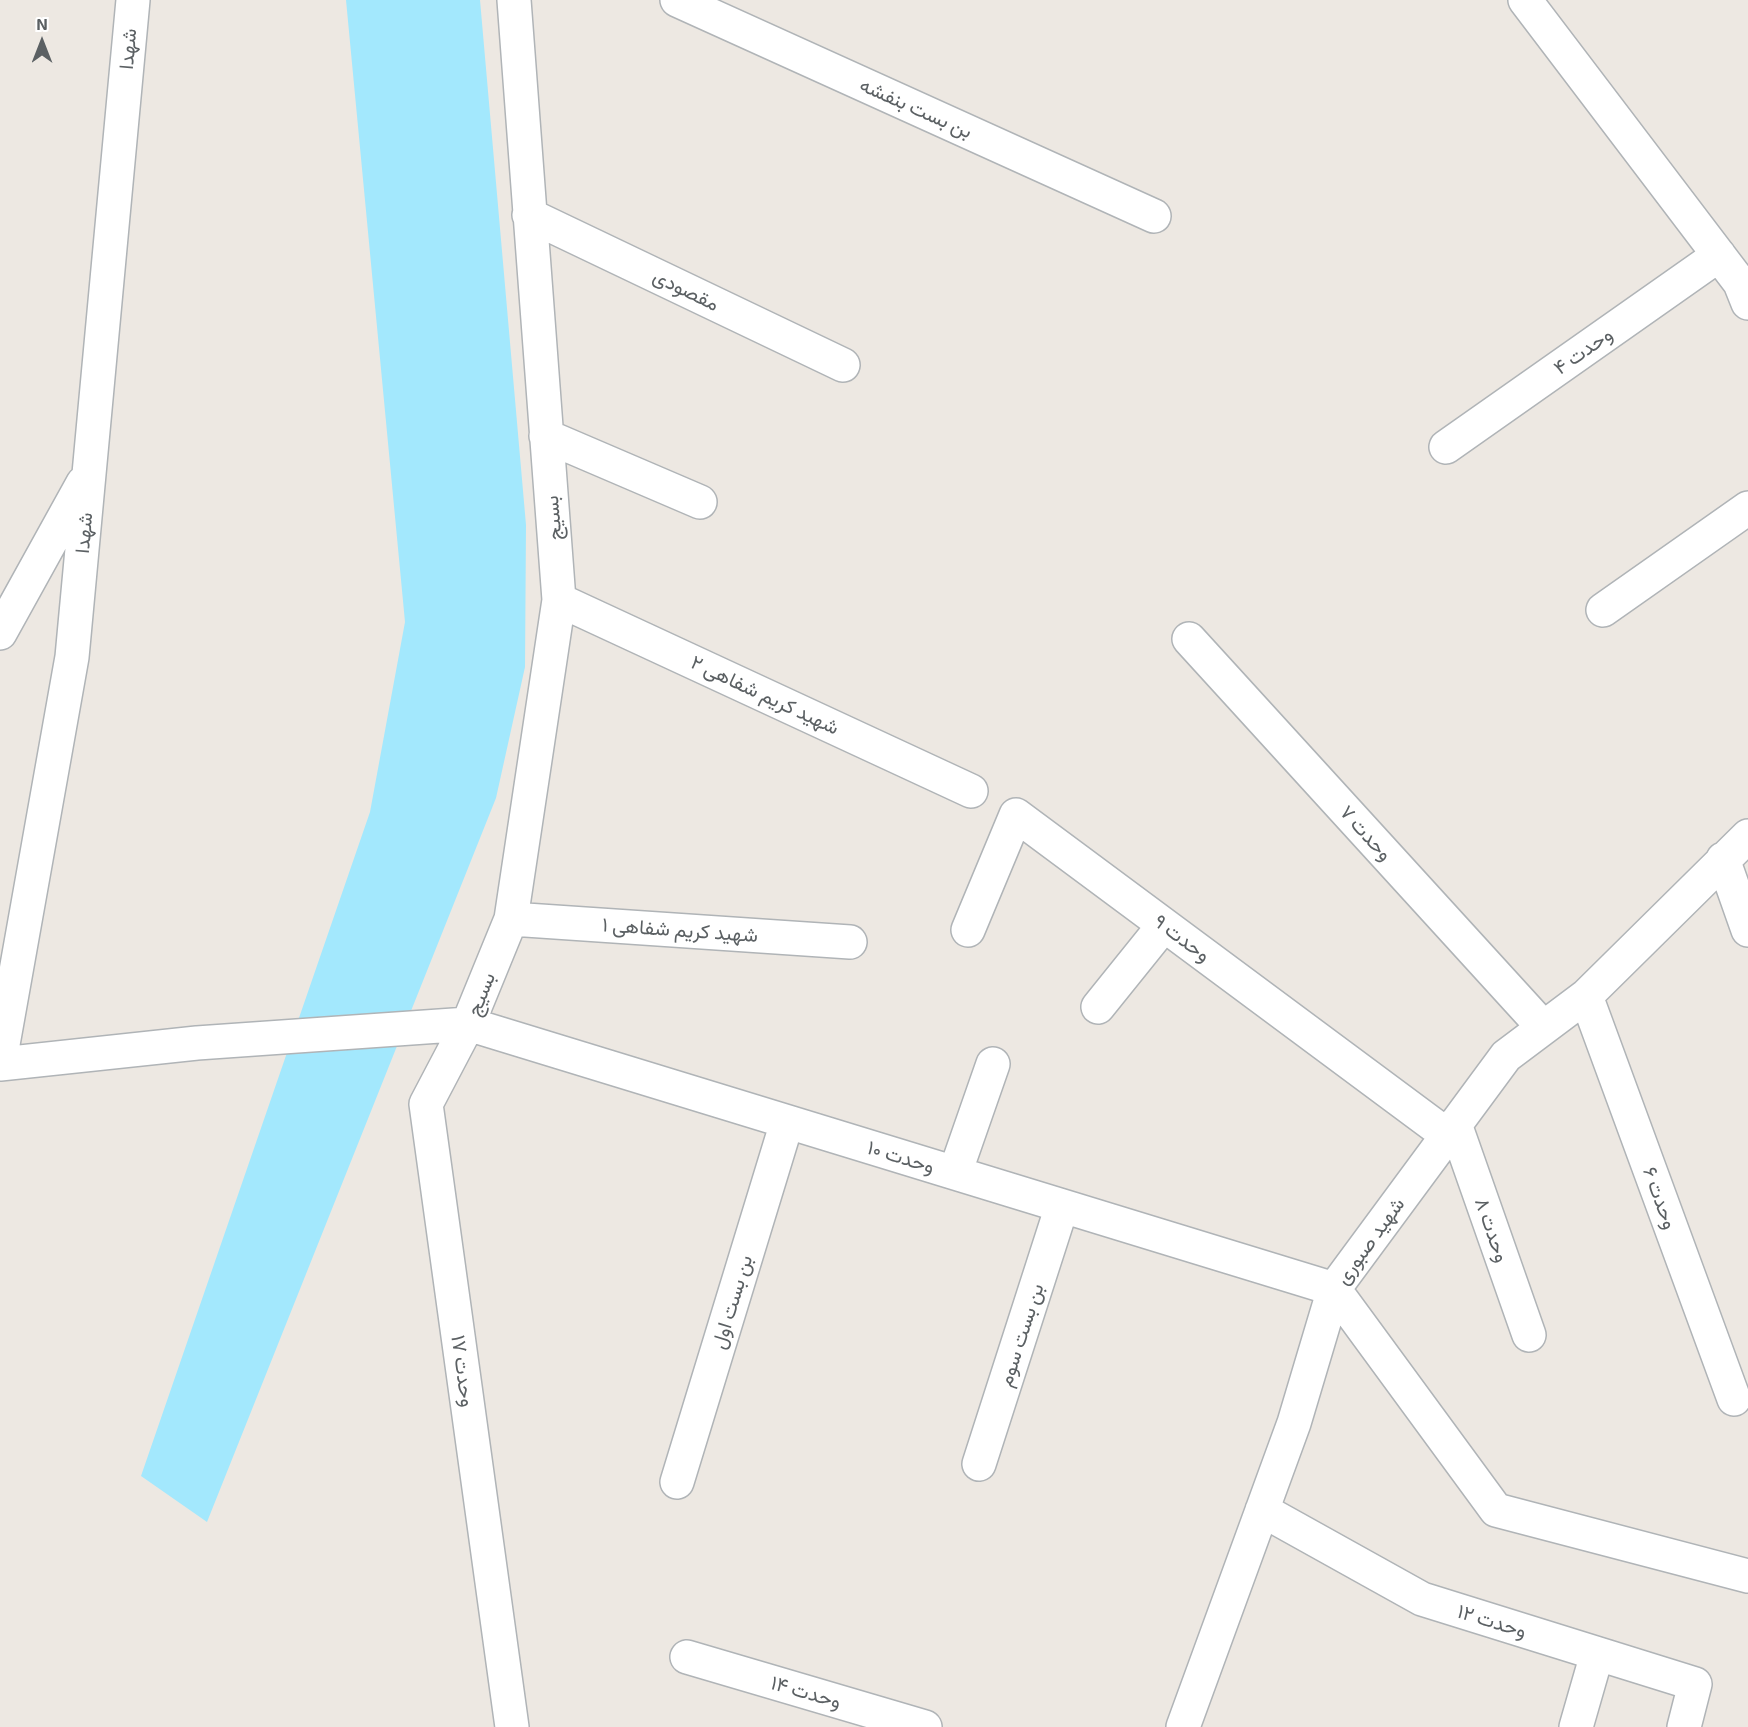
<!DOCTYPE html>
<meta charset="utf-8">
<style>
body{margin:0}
#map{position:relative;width:1748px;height:1727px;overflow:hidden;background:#ede8e2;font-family:"Exo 2",sans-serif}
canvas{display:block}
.north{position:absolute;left:12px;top:12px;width:60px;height:60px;-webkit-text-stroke:4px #fff;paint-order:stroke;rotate:0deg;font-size:16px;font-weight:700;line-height:24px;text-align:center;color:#5b6063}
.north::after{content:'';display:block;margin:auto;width:21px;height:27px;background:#5b6063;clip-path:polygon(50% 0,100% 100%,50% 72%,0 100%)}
</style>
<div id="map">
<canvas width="1748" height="1727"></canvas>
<div class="north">N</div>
</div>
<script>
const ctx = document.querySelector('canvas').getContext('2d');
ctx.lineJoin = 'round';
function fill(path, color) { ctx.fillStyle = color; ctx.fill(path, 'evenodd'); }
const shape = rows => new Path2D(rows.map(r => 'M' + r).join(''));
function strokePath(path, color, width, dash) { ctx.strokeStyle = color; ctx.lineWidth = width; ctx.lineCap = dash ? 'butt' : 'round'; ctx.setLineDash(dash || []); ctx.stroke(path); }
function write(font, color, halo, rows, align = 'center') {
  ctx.font = font + ' "Exo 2",Vazirmatn,sans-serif'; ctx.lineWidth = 4.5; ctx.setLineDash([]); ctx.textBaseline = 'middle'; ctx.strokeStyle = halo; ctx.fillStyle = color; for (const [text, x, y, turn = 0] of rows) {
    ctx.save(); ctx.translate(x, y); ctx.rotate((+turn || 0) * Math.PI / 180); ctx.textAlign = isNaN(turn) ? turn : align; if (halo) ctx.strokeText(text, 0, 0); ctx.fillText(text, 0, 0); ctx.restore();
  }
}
const water = shape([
 [346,0,480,0,526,525,525,667,496,798,207,1522,141,1476,370,812,405,622]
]);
const minor = shape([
 [677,0,1154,216],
 [1525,0,1740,283,1748,303],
 [529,215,843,365],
 [546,436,700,502],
 [1446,447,1719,255],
 [559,600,971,791],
 [1603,610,1748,508],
 [0,633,83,483],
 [1189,639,1543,1027],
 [1723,859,1748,930],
 [511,919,850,942],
 [968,930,1016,815,1447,1135],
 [1586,996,1734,1399],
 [1098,1007,1164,925],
 [0,1061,72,657,133,0],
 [0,1064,197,1043,468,1024,1334,1289],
 [1455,1124,1529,1335],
 [955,1173,993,1064],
 [1334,1289,1496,1510,1748,1576],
 [979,1464,1062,1206],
 [677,1482,787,1122],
 [1262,1510,1422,1599,1695,1684,1684,1727],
 [687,1657,925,1727],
 [512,1727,426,1104,468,1024,511,919,559,600,514,0],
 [1183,1727,1294,1423,1334,1289,1506,1056,1586,996,1748,836],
 [1576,1727,1597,1654]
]);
const streetNames = [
 ["شهدا",128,49,-85],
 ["بن بست بنفشه",916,108,24],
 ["مقصودی",686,290,26],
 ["وحدت ۴",1583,351,-35],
 ["بسیج",553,518,-95],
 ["شهدا",84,533,-85],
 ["شهید کریم شفاهی ۲",765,695,25],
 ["وحدت ۷",1366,833,48],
 ["شهید کریم شفاهی ۱",680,930,4],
 ["وحدت ۹",1182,938,37],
 ["بسیج",481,994,-68],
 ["وحدت ۱۰",901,1157,17],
 ["وحدت ۶",1660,1198,70],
 ["وحدت ۸",1492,1230,71],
 ["شهید صبوری",1370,1241,-54],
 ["بن بست اول",732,1302,-73],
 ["بن بست سوم",1021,1335,-72],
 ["وحدت ۱۷",463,1371,82],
 ["وحدت ۱۲",1492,1621,17],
 ["وحدت ۱۴",806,1692,16]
];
fill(water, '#a3e8fd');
strokePath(minor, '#b0b4b7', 36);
strokePath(minor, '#fff', 33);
write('20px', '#5b6063', '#fff', streetNames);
</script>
